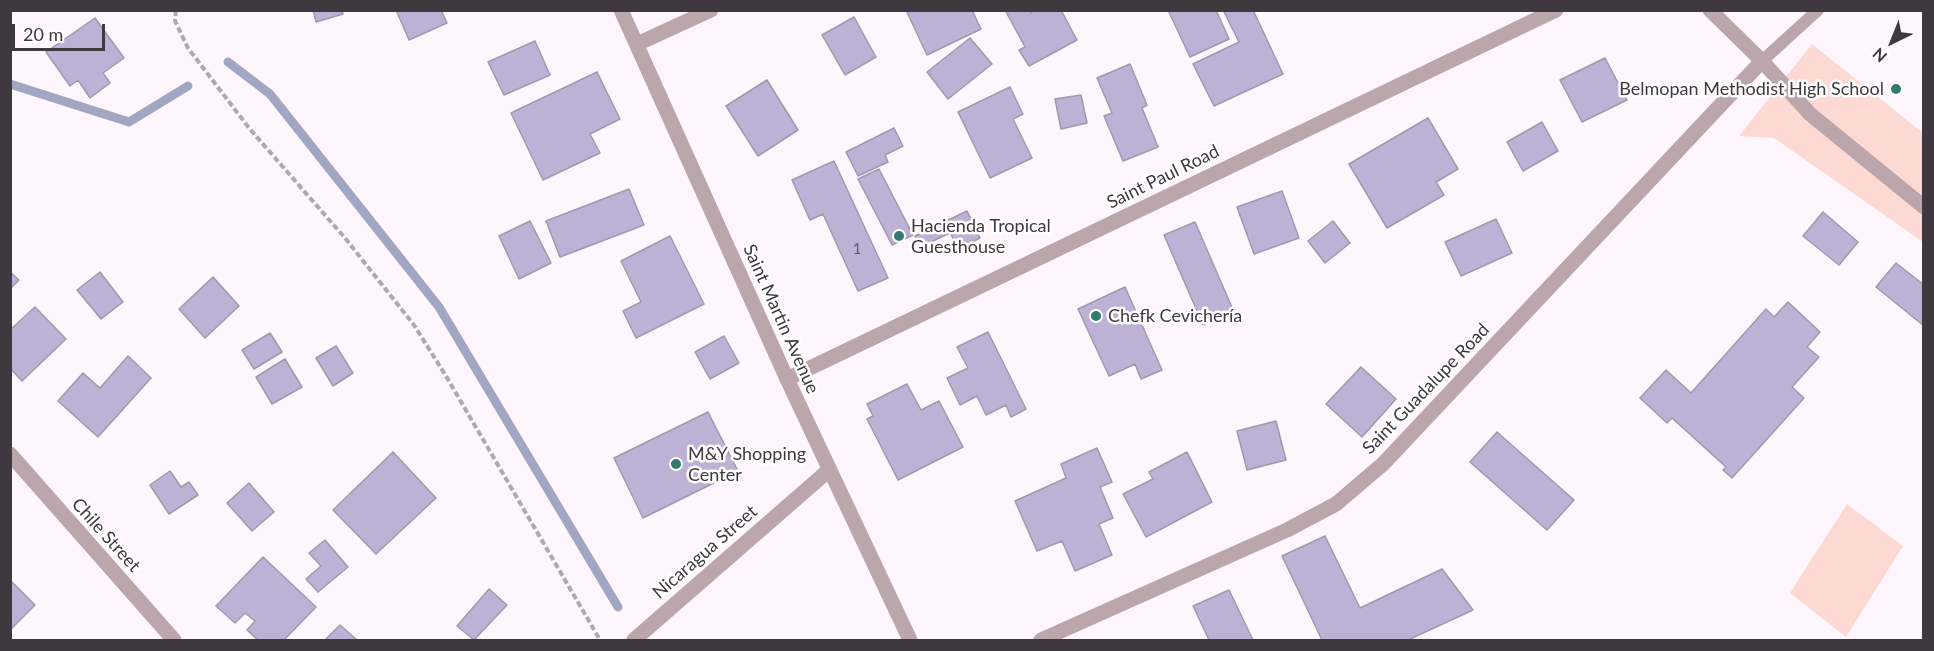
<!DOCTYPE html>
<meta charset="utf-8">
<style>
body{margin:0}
#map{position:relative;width:1934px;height:651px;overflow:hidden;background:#fff6fd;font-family:Lato,sans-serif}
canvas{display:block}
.frame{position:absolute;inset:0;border:12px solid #3f383e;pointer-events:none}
.north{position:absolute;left:1862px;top:12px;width:60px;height:60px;-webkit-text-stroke:4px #fff;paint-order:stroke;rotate:223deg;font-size:16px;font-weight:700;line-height:24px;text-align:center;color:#3f383e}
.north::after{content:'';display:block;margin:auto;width:21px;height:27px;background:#3f383e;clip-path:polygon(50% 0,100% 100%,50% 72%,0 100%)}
.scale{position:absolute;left:12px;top:24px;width:93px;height:27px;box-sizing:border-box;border:3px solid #3f383e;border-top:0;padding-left:8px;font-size:18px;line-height:21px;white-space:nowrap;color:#3f383e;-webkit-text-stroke:4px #fff;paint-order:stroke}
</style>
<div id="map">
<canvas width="1934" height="651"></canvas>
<div class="frame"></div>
<div class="north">N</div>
<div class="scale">20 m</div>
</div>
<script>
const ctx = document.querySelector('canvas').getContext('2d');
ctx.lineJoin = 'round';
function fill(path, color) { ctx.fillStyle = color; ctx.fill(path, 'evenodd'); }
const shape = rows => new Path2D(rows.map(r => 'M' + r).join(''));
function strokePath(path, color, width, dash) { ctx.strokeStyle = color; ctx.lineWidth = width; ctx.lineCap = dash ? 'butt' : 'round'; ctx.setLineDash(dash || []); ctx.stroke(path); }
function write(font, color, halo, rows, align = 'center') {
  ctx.font = font + ' Lato,sans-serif'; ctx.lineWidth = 5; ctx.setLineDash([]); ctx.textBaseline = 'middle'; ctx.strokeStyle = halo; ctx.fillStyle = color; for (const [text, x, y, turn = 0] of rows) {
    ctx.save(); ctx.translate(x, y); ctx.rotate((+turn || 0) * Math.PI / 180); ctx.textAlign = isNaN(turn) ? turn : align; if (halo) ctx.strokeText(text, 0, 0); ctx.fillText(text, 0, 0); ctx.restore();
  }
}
const green = shape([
 [1812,44,1923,133,1923,242,1774,138,1739,136],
 [1847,504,1903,546,1846,637,1790,593]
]);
const stream = shape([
 [228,62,270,94,439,307,618,607],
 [10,84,129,122,188,86]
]);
const building = shape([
 [313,10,342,10,343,14,316,22,313,10],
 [396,10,441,10,447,23,409,40,396,10],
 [906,10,972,10,981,29,927,55,906,10],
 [1005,10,1030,10,1031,13,1035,10,1061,10,1077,40,1029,66,1019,50,1025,47,1005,10],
 [1168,10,1216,10,1229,39,1190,57,1168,10],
 [1223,10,1253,10,1283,74,1214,106,1193,64,1239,42,1223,10],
 [854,17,876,57,845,75,822,35,854,17],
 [95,18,124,58,103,73,110,83,90,98,78,80,70,86,46,52,95,18],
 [970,38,992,64,948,99,927,72,970,38],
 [535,41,550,75,504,95,488,62,535,41],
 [1605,58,1627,100,1582,122,1560,80,1605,58],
 [1130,64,1147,105,1142,108,1158,147,1123,161,1104,116,1112,113,1097,78,1130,64],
 [597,72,620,119,590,134,600,153,543,180,511,113,597,72],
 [767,80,798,130,758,156,726,106,767,80],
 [1010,87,1023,114,1013,119,1032,158,990,178,958,112,1010,87],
 [1081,95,1087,123,1061,129,1055,99,1081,95],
 [1428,118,1458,169,1436,182,1444,195,1387,228,1349,164,1428,118],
 [1542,122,1558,151,1523,171,1507,142,1542,122],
 [894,128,903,146,885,155,888,162,858,176,846,152,894,128],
 [834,161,888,278,858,291,823,214,810,220,792,180,834,161],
 [879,169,913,235,892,245,858,179,879,169],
 [629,189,644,225,560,257,546,221,629,189],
 [1282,191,1299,238,1254,254,1237,207,1282,191],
 [967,211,980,238,959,249,950,233,920,247,915,236,967,211],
 [1823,212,1858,242,1839,265,1803,236,1823,212],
 [1496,219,1512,253,1461,276,1445,242,1496,219],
 [530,221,551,263,519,279,499,236,530,221],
 [1333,221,1350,243,1325,263,1308,241,1333,221],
 [1195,222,1234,312,1203,325,1164,235,1195,222],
 [670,236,704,304,636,338,623,311,641,302,621,261,670,236],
 [1896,263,1924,285,1924,326,1876,287,1896,263],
 [10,272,19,280,10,289,10,272],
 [100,272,123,302,101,319,77,290,100,272],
 [213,277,239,306,205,338,179,309,213,277],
 [1125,287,1162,370,1141,379,1135,364,1109,376,1078,309,1125,287],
 [1788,302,1820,332,1807,347,1819,357,1792,387,1804,398,1732,478,1723,470,1726,467,1672,418,1667,423,1640,398,1666,370,1691,393,1766,309,1774,317,1788,302],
 [35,307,66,339,22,381,10,368,10,330,35,307],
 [988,332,1026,409,1011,417,1006,405,986,415,977,396,960,405,947,378,968,368,957,347,988,332],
 [270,333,282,352,254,369,242,350,270,333],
 [724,336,739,363,710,379,695,352,724,336],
 [336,346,353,373,333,386,316,358,336,346],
 [128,356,151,378,98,437,58,401,83,373,100,388,128,356],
 [285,359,302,387,272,404,256,377,285,359],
 [1361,367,1396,399,1362,437,1326,404,1361,367],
 [907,384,921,410,939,401,963,447,898,480,867,419,873,416,867,404,907,384],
 [708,412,738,471,643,518,614,458,708,412],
 [1276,421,1286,460,1247,470,1237,431,1276,421],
 [1497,432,1574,500,1547,530,1470,462,1497,432],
 [1097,448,1112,482,1100,487,1113,518,1099,524,1112,555,1075,571,1062,541,1037,551,1015,501,1066,478,1061,464,1097,448],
 [393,452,436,498,376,554,333,510,393,452],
 [1187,452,1212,502,1146,537,1123,494,1153,479,1149,472,1187,452],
 [170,471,181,487,189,482,198,495,169,514,150,485,170,471],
 [249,483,274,512,252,531,227,503,249,483],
 [1325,536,1360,608,1442,569,1473,610,1408,640,1322,640,1282,556,1325,536],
 [325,540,348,567,318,592,306,579,321,566,309,553,325,540],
 [263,557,316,607,284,640,258,640,247,630,255,621,245,613,235,623,216,606,263,557],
 [10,580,35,605,10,630,10,580],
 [489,589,507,605,474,640,457,626,489,589],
 [1229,590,1253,640,1209,640,1193,606,1229,590],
 [340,625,357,640,325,640,340,625]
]);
const path = shape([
 [176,10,175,21,188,48,249,128,345,238,414,325,446,376,600,640]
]);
const service = shape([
 [1762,61,1818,10]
]);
const minor = shape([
 [1710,10,1762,61,1810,114,1924,207],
 [637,44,711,10],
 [787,379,1556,10],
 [10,454,174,640],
 [634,640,829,470],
 [1041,640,1287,530,1336,504,1383,464,1762,61]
]);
const tertiary = shape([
 [621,10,787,379,910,640]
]);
const markers = [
 [1896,89,6,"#327970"],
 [899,236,6,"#327970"],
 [1096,316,6,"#327970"],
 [676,464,6,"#327970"]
];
const numberNames = [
 ["1",857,249]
];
const poiNames = [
 ["Belmopan Methodist High School",1884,89,"right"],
 ["Hacienda Tropical",911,226],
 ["Guesthouse",911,247],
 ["Chefk Cevichería",1108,316],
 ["M&Y Shopping",688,454],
 ["Center",688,475]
];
const streetNames = [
 ["Saint Paul Road",1163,177,-26],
 ["Saint Martin Avenue",781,319,66],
 ["Saint Guadalupe Road",1426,389,-46],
 ["Chile Street",106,535,48],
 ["Nicaragua Street",705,552,-41]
];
fill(green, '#fdd9d3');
strokePath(stream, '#a1a7c3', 9);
fill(building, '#beb1d6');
strokePath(building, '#a099ad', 1.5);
strokePath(path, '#b0a8af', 4, [6, 3]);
strokePath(service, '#baa6ab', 12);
strokePath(minor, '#baa6ab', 15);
strokePath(tertiary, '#baa6ab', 15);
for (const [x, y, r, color] of markers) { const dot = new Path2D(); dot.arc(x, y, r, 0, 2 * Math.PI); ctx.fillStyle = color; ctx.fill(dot); strokePath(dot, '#fff', 2); }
write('15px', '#5f5664', null, numberNames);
write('18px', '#3f383e', '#fff', poiNames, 'left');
write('18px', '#3f383e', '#fff', streetNames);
</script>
